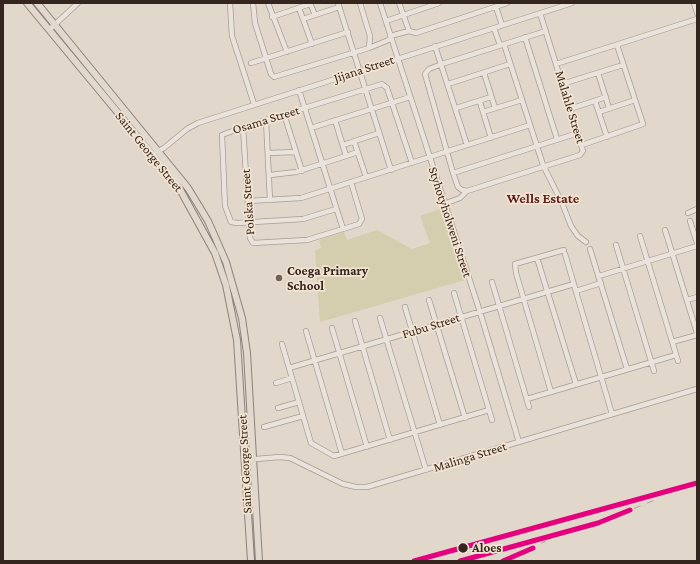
<!DOCTYPE html>
<style>
body{margin:0}
#map{position:relative;width:700px;height:564px;overflow:hidden;background:#e2d7cb;font-family:"Crimson Pro",serif}
canvas{display:block}
.frame{position:absolute;inset:0;border:4px solid #34251e;pointer-events:none}
</style>
<div id="map">
<canvas width="700" height="564"></canvas>
<div class="frame"></div>
</div>
<script>
const ctx = document.querySelector('canvas').getContext('2d');
ctx.lineJoin = 'round';
function fill(path, color) { ctx.fillStyle = color; ctx.fill(path, 'evenodd'); }
const shape = rows => new Path2D(rows.map(r => 'M' + r).join(''));
function strokePath(path, color, width, dash) { ctx.strokeStyle = color; ctx.lineWidth = width; ctx.lineCap = dash ? 'butt' : 'round'; ctx.setLineDash(dash || []); ctx.stroke(path); }
function write(font, color, halo, rows, align = 'center') {
  ctx.font = font + ' "Crimson Pro",serif'; ctx.lineWidth = 3.5; ctx.setLineDash([]); ctx.textBaseline = 'middle'; ctx.strokeStyle = halo; ctx.fillStyle = color; for (const [text, x, y, turn = 0] of rows) {
    ctx.save(); ctx.translate(x, y); ctx.rotate((+turn || 0) * Math.PI / 180); ctx.textAlign = isNaN(turn) ? turn : align; if (halo) ctx.strokeText(text, 0, 0); ctx.fillText(text, 0, 0); ctx.restore();
  }
}
const green = shape([
 [442,208,465,280,320,322,315,251,321,248,319,240,344,232,347,240,377,230,412,249,430,243,420,216]
]);
const minor = shape([
 [230,3,232,36,254,104],
 [253,3,255,23,271,74,274,77,369,48,370,36,360,3],
 [268,3,287,52],
 [310,3,315,15],
 [338,3,391,170],
 [380,3,480,312,519,442],
 [399,3,408,28,409,31,416,33,507,3],
 [694,3,697,13],
 [496,7,502,25],
 [299,8,312,44],
 [540,13,583,151,580,155,467,191,462,190,458,187,453,173,425,74,429,69,442,64,546,31],
 [272,17,310,4],
 [303,19,339,7],
 [386,21,439,3],
 [494,28,500,45],
 [49,30,78,3],
 [390,36,409,31],
 [525,37,557,139],
 [504,44,543,165,562,203,571,226,578,236,586,242],
 [435,46,467,145],
 [369,48,391,39],
 [251,63,348,32],
 [556,64,697,19],
 [484,73,495,108],
 [598,73,609,108],
 [448,84,510,64],
 [562,84,623,65],
 [299,90,343,229],
 [595,101,607,137],
 [480,102,491,138],
 [456,108,491,97],
 [570,109,606,97],
 [483,112,522,100],
 [599,112,635,100],
 [284,114,302,171],
 [266,120,270,200],
 [243,127,250,238,253,243,307,240,359,224,362,219,351,182],
 [311,128,410,97],
 [354,141,366,177],
 [343,145,379,133],
 [582,145,643,124,617,45],
 [156,152,164,148,187,129,198,123,572,3],
 [268,153,296,152],
 [346,156,358,152],
 [453,173,578,133],
 [270,175,296,172,346,156,335,120],
 [248,201,301,198,530,125],
 [444,204,460,198,467,191],
 [336,209,303,219,237,223,231,222,225,206,222,135,243,127,382,84,387,88,412,163],
 [688,213,697,209],
 [690,221,697,243],
 [665,230,697,333],
 [640,236,678,361],
 [616,245,654,371],
 [590,249,627,369],
 [565,254,612,414],
 [537,258,576,384],
 [599,276,697,246],
 [492,282,529,407],
 [576,291,601,283],
 [454,293,492,420],
 [429,300,465,418],
 [687,300,697,297],
 [405,307,440,425],
 [380,318,426,470],
 [355,321,390,440],
 [332,328,367,447],
 [306,331,342,454],
 [672,342,697,335],
 [282,344,311,443,334,456,489,410],
 [289,368,574,284],
 [276,383,292,378],
 [551,392,516,273,515,264,564,250],
 [527,399,676,355],
 [278,408,299,402],
 [264,427,303,416],
 [244,460,280,457,290,458,343,484,356,487,367,487,697,389]
]);
const major = shape([
 [27,3,177,184,215,253,226,285,237,340,251,561],
 [37,3,188,188,208,221,226,262,242,318,247,353,259,561]
]);
const rail = shape([
 [414,561,697,483],
 [460,561,598,523,655,500],
 [503,561,546,541]
]);
const rail1 = shape([
 [414,561,697,483],
 [460,561,598,523,630,510],
 [503,561,533,548]
]);
const markers = [
 [279,278,4,"#71635b"],
 [463,548,5.5,"#34251e"]
];
const streetNames = [
 ["Jijana Street",364,69,-18],
 ["Malahle Street",570,107,73],
 ["Osama Street",266,120,-17],
 ["Saint George Street",149,152,51],
 ["Polska Street",248,202,-94],
 ["Styhotyholweni Street",450,222,72],
 ["Fubu Street",431,326,-17],
 ["Malinga Street",470,457,-17],
 ["Saint George Street",245,464,-93]
];
const poiNames = [
 ["Coega Primary",287,271],
 ["School",287,286]
];
const stopNames = [
 ["Aloes",472,548]
];
const neighbourhoodNames = [
 ["Wells Estate",543,199]
];
fill(green, '#d4cdae');
strokePath(minor, '#a79d94', 6);
strokePath(major, '#8c827b', 8);
strokePath(minor, '#eae3dc', 4.5);
strokePath(major, '#e1d8ce', 6);
strokePath(rail, '#a9a29c', 1, [7, 7]);
strokePath(rail1, '#e5007d', 5);
for (const [x, y, r, color] of markers) { const dot = new Path2D(); dot.arc(x, y, r, 0, 2 * Math.PI); ctx.fillStyle = color; ctx.fill(dot); strokePath(dot, '#f3e3d1', 1.5); }
write('13px', '#34251e', '#f3e3d1', streetNames);
write('bold 13px', '#34251e', '#f3e3d1', poiNames, 'left');
write('bold 13px', '#34251e', '#f3e3d1', stopNames, 'left');
write('bold 14px', '#5e2220', '#f3e3d1', neighbourhoodNames);
</script>
